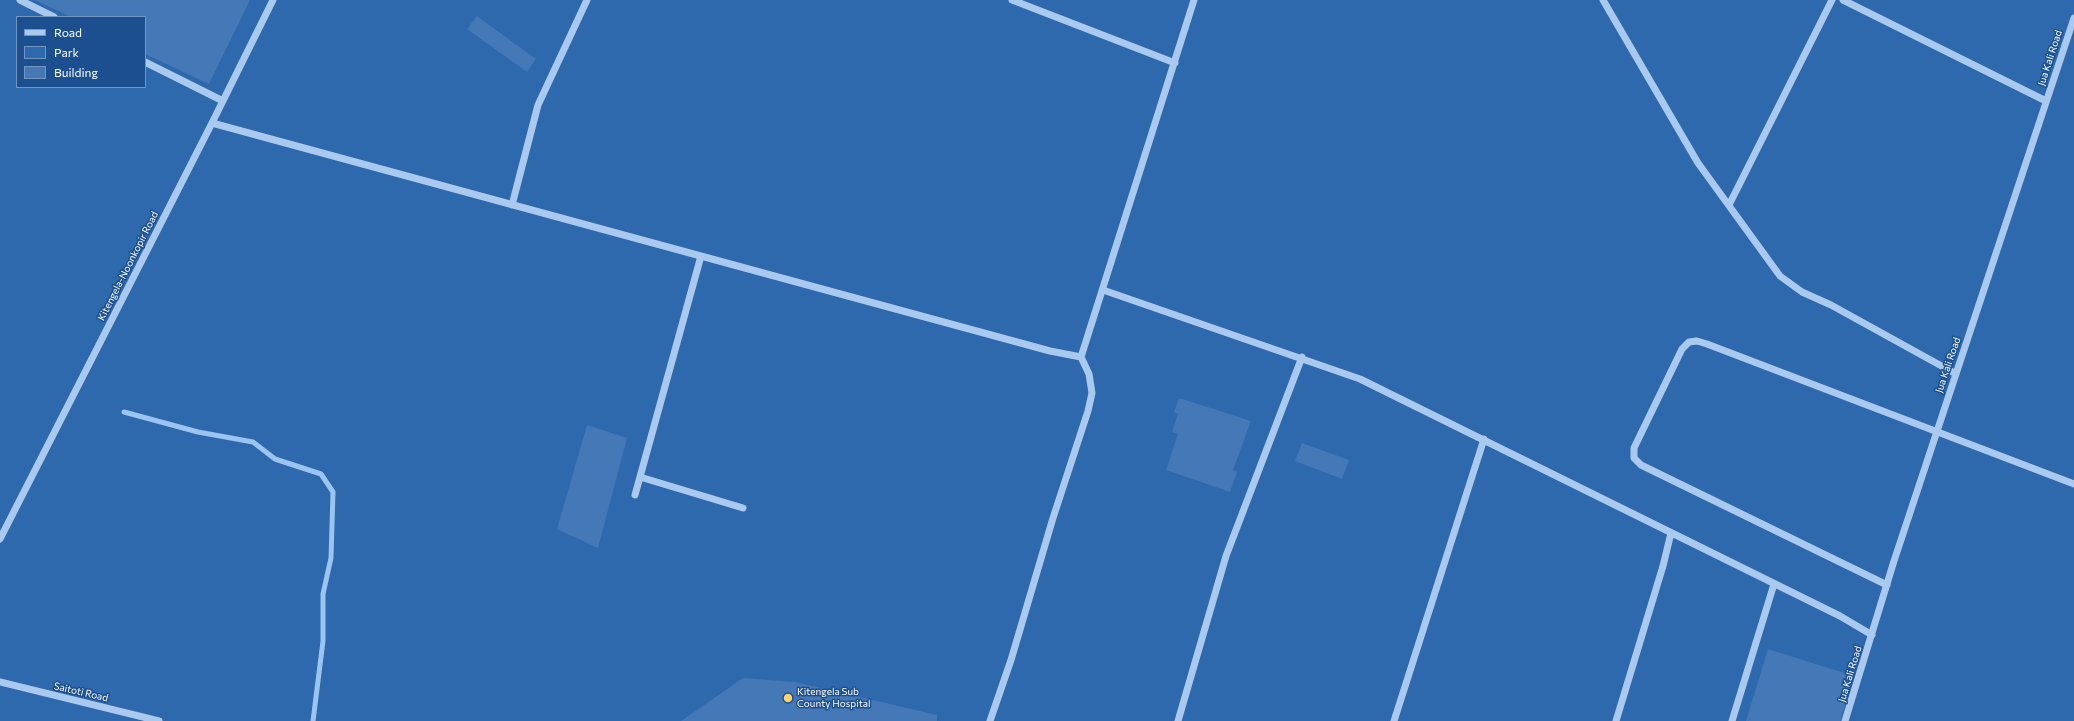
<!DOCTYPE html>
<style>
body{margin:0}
#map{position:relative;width:2074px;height:721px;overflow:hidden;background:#1b4f8f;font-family:Commissioner,sans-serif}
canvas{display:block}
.legend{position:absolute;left:16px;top:16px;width:130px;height:72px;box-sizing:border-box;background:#1b4f8f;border:1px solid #7695bc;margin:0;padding:5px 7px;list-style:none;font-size:12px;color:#fff}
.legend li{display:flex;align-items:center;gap:8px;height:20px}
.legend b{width:20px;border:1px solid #7695bc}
</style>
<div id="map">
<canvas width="2074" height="721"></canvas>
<ul class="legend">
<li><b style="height:5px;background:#a9c9ee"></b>Road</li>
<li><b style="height:11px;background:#2e69ad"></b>Park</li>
<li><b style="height:11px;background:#4478b7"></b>Building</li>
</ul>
</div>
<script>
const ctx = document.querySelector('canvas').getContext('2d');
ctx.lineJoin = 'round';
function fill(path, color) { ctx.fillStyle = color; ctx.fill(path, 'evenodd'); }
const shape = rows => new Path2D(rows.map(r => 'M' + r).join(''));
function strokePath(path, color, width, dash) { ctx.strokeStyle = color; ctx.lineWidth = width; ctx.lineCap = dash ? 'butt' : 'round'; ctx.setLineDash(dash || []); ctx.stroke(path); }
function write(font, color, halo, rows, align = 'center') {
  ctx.font = font + ' Commissioner,sans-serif'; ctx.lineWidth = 3; ctx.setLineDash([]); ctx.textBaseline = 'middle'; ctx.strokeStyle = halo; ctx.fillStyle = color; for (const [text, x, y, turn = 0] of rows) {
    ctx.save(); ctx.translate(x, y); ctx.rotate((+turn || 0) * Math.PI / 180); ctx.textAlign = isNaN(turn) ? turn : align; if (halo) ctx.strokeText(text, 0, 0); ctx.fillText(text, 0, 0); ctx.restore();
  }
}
const green = shape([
 [0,0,2074,0,2074,721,0,721],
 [17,17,145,17,145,87,17,87]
]);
const stream = shape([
 [124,412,198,432,253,442,275,459,321,474,333,492,331,558,323,594,323,641,313,721]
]);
const building = shape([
 [35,0,250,0,209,84,145,54,145,17,71,17],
 [477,16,536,59,527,72,467,29],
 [1179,398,1251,421,1233,470,1237,472,1230,492,1166,470,1178,434,1172,432,1178,414,1174,412],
 [587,425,627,438,598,548,557,529],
 [1302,443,1349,460,1342,479,1295,461],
 [1768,649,1854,676,1840,721,1746,721],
 [743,678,795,682,937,715,937,721,681,721]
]);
const minor = shape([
 [20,0,54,17],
 [1012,0,1175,63],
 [1603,0,1698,163,1780,276,1802,292,1831,305,1956,374],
 [1843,0,2046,101],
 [145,62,223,101],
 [212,123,1050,351,1081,357,1194,0],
 [512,205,538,105,587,0],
 [1729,205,1832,0],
 [1103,290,1360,379,1840,616,1872,635],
 [640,477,743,508],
 [635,495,701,256],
 [0,539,212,123,273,0],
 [1887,585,1641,465,1634,458,1634,448,1682,349,1689,342,1697,341,1707,344,2074,484],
 [0,682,159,721],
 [990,721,1011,660,1053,518,1088,411,1092,393,1089,374,1081,357],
 [1178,721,1226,556,1302,357],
 [1394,721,1484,439],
 [1616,721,1663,566,1671,533],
 [1732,721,1774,584],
 [1845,721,1894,561,2074,18]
]);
const markers = [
 [788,698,5,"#ffd166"]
];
const streetNames = [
 ["Jua Kali Road",2050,58,-72],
 ["Kitengela-Noonkopir Road",128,266,-63],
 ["Jua Kali Road",1948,365,-71],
 ["Jua Kali Road",1850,674,-73],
 ["Saitoti Road",81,692,13]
];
const poiNames = [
 ["Kitengela Sub",797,692],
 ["County Hospital",797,704]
];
fill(green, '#2e69ad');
strokePath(stream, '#9cc4f0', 5);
fill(building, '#4478b7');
strokePath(minor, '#a9c9ee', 7);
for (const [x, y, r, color] of markers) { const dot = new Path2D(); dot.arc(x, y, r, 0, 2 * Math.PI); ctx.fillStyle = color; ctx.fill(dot); strokePath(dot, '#1b4f8f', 1.5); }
write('10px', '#fff', '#1b4f8f', streetNames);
write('10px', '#fff', '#1b4f8f', poiNames, 'left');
</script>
